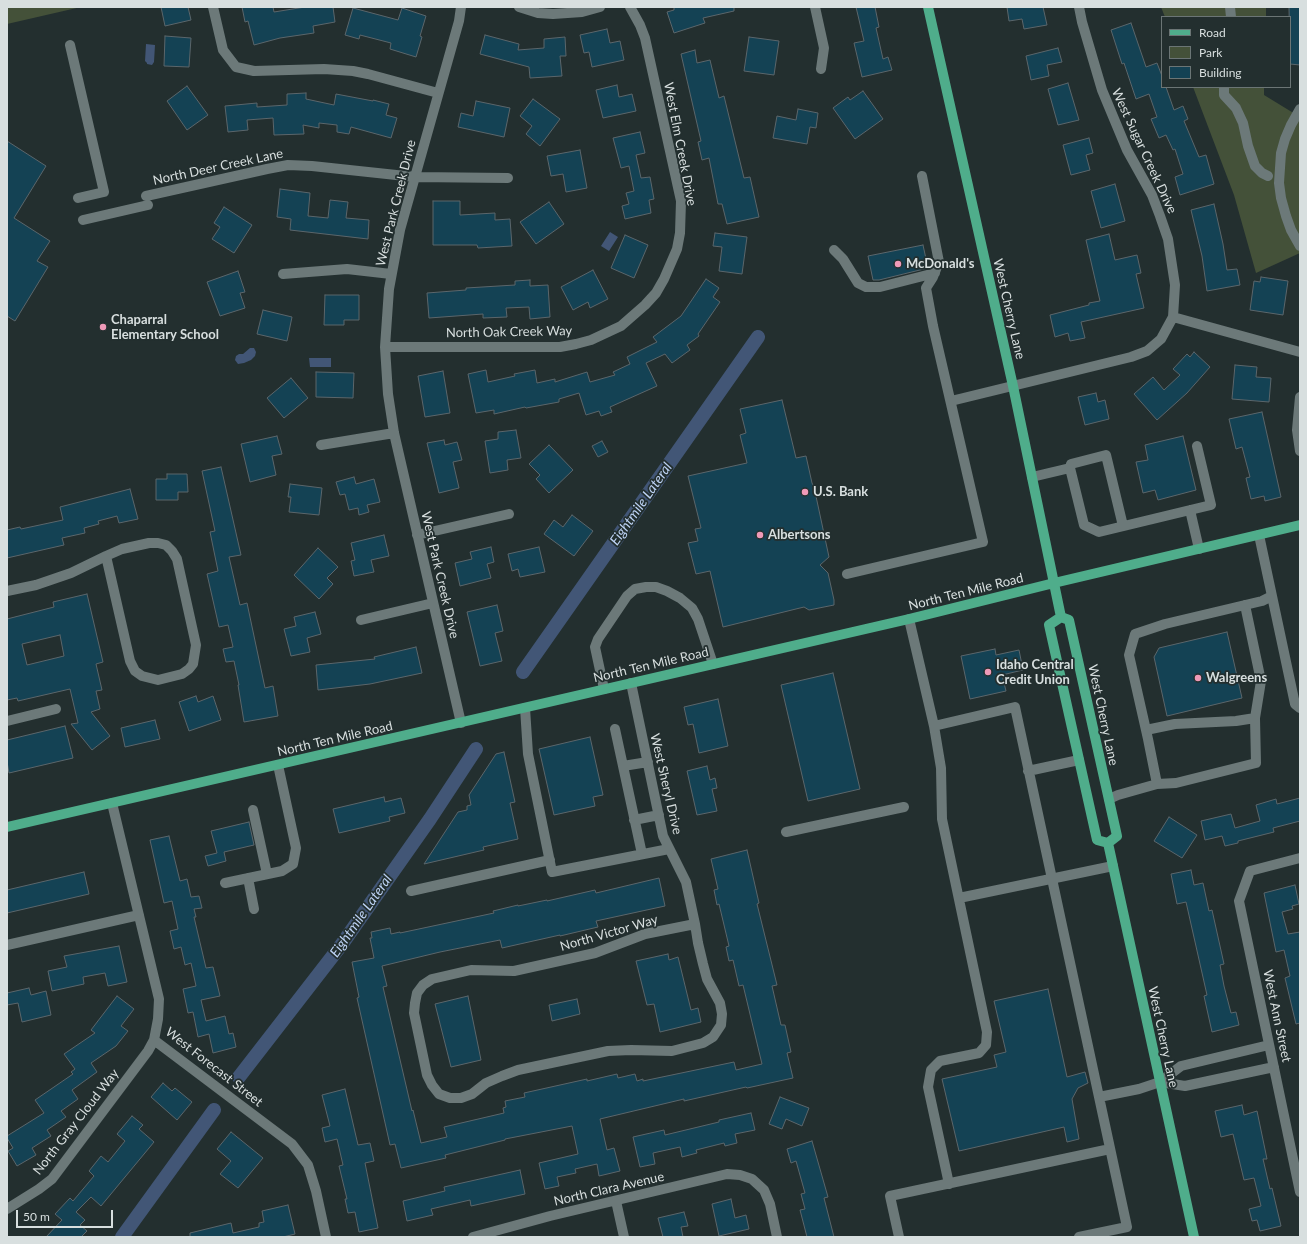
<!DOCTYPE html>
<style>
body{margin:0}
#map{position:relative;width:1307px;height:1244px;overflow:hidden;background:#232f2f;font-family:Lato,sans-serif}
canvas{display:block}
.frame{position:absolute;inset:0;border:8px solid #d8dfdf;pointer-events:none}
.legend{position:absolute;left:1161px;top:16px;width:130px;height:72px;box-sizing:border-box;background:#232f2f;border:1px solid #6b7575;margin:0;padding:5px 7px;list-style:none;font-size:12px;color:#d8dfdf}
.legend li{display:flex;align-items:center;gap:8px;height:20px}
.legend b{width:20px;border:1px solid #6b7575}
.scale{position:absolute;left:16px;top:1210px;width:97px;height:18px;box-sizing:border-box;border:2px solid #d8dfdf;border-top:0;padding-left:5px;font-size:12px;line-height:14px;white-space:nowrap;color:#d8dfdf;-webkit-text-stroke:3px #232f2f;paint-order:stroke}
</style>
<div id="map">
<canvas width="1307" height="1244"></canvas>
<div class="frame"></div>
<ul class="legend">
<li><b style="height:5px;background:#4fad8b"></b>Road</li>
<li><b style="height:11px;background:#445139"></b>Park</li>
<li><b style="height:11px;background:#144254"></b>Building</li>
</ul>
<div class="scale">50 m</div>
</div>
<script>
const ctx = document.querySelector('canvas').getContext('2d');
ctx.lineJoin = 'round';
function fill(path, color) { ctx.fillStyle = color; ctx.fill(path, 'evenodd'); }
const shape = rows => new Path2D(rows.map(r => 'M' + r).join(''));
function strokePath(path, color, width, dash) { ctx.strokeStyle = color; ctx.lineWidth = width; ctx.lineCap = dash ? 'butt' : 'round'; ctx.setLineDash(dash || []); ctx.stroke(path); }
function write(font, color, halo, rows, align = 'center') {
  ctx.font = font + ' Lato,sans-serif'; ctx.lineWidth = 3.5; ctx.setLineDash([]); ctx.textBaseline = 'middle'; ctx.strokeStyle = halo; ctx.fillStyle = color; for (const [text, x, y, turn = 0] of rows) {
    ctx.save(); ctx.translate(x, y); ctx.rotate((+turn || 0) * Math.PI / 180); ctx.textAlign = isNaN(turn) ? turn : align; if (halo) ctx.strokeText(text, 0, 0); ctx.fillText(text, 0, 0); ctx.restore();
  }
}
const green = shape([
 [7,7,81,7,7,24],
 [1161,7,1266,7,1266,17,1165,17],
 [1193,87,1264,87,1264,95,1300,117,1300,253,1256,273,1234,195]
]);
const water = shape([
 [146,44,155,45,154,62,152,65,147,64,147,63,145,61],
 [610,232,618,237,609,251,601,246],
 [250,348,254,348,256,352,255,356,251,360,244,363,238,364,235,360,236,356,239,354,243,354],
 [309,358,331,358,331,367,310,367]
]);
const canal = shape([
 [523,672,758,337],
 [239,1077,342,944,430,819,476,749],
 [122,1237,214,1110]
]);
const building = shape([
 [161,7,188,7,191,20,165,26,161,7],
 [242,7,273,7,274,12,305,7,333,7,335,22,313,26,314,33,280,38,254,45,248,21,245,22,242,7],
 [674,7,734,7,734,11,703,18,705,23,674,33,667,12,674,10,674,7],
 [856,7,875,7,879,27,876,28,883,59,888,57,892,70,862,77,854,43,864,41,856,7],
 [1007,7,1043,7,1047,25,1024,29,1022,19,1009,21,1007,7],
 [1289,7,1300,7,1300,65,1290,64,1289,7],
 [353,8,398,20,402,8,426,16,420,36,422,37,416,57,390,49,391,43,360,35,359,39,345,35,353,8],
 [1131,23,1146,67,1157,63,1162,76,1162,87,1166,87,1174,110,1183,106,1188,119,1184,121,1199,157,1206,155,1214,184,1180,195,1175,177,1183,174,1175,149,1173,150,1166,135,1159,138,1151,119,1157,117,1149,94,1136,99,1124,63,1122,64,1111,30,1131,23],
 [607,29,610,43,620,41,624,60,592,67,589,52,584,53,580,35,607,29],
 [485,35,519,44,518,50,544,48,544,39,565,37,566,56,560,56,562,76,530,78,529,67,480,54,485,35],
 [165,36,191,38,189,67,164,66,165,36],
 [749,37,779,41,774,75,744,71,749,37],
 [1058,48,1062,62,1047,65,1049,76,1031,80,1026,56,1058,48],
 [695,50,697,63,710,60,719,98,724,96,744,178,750,177,759,217,727,224,722,204,718,204,709,158,702,160,698,142,701,141,681,54,695,50],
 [1068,83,1079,120,1058,125,1048,89,1068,83],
 [617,85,619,97,632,94,636,111,603,118,596,90,617,85],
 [187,86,208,115,187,130,167,101,187,86],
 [863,91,883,119,855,139,833,108,848,97,850,100,863,91],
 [306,93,306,99,334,105,336,94,373,101,373,100,389,104,386,115,397,118,391,138,351,127,349,134,337,132,337,125,319,123,319,128,303,125,304,134,274,135,273,118,247,120,248,130,228,132,225,106,257,103,257,107,287,105,287,94,306,93],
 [533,99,560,119,540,146,526,134,532,126,520,116,533,99],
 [476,101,510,108,504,137,458,127,461,113,473,116,476,101],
 [798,109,818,113,816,128,810,127,807,144,773,138,777,116,796,120,798,109],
 [640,132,645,153,636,155,641,178,650,177,654,199,649,200,651,213,625,219,622,206,629,204,626,193,634,191,629,166,621,168,613,138,640,132],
 [1089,138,1093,153,1086,155,1090,170,1071,175,1063,145,1089,138],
 [7,141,46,166,14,218,50,241,37,261,48,267,15,321,7,316,7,141],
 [580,150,587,188,566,192,563,174,551,176,547,156,580,150],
 [1115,184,1125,221,1101,228,1091,191,1115,184],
 [280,189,310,193,308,216,328,218,330,200,348,202,346,218,369,220,368,239,290,230,291,219,277,217,280,189],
 [433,201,460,201,460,215,495,213,495,220,510,219,512,246,478,248,477,245,433,245,433,201],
 [549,202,564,224,536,244,520,222,549,202],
 [1214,204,1223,244,1227,270,1237,269,1240,285,1207,291,1202,256,1191,210,1214,204],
 [224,207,252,225,234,253,212,239,220,227,214,223,224,207],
 [715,233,747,237,742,274,719,271,722,247,713,246,715,233],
 [1109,234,1115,260,1137,255,1141,273,1136,274,1144,308,1081,322,1085,338,1070,341,1068,333,1055,337,1050,315,1089,305,1089,303,1100,301,1086,240,1109,234],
 [625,235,648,245,634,278,611,268,625,235],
 [923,245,928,268,879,280,873,280,868,256,923,245],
 [593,270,608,299,590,308,588,302,573,310,561,287,593,270],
 [238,271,245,292,240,293,245,308,220,316,207,282,238,271],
 [1261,277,1288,281,1283,315,1250,310,1254,281,1260,282,1261,277],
 [706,279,719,288,713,297,720,302,698,334,699,336,687,345,690,350,672,363,665,354,646,363,657,386,610,407,612,412,601,416,599,411,586,415,579,393,559,399,559,402,526,408,525,407,494,414,494,410,476,413,468,374,486,370,488,382,515,376,514,374,535,370,537,383,555,379,555,382,587,372,590,382,615,375,613,372,630,364,627,357,657,342,653,337,681,316,706,279],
 [530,280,530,286,548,285,550,317,530,319,529,307,506,308,507,317,483,318,483,314,429,318,427,293,466,290,466,288,515,285,515,281,530,280],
 [325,295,359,295,359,320,344,320,344,325,324,325,325,295],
 [263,310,292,317,287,341,257,334,263,310],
 [1194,352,1210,367,1187,393,1157,420,1134,394,1153,377,1164,390,1180,375,1173,369,1187,354,1190,357,1194,352],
 [1235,365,1257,367,1256,377,1271,378,1269,402,1232,399,1235,365],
 [443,371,450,413,425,417,418,376,443,371],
 [316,372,354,373,353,398,316,397,316,372],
 [291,378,308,398,284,418,267,398,291,378],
 [1096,393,1098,402,1105,400,1109,419,1085,425,1078,397,1096,393],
 [782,400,796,458,806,456,812,483,814,487,829,557,820,565,828,573,834,600,834,605,809,610,804,607,723,627,710,571,696,574,688,543,698,541,695,529,701,528,688,476,747,463,740,435,746,433,740,409,782,400],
 [1262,412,1281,497,1265,501,1264,496,1251,499,1246,478,1250,477,1242,447,1236,449,1229,419,1262,412],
 [516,430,521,458,507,460,508,470,490,473,485,441,498,439,498,432,516,430],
 [277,436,282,454,272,456,276,475,250,482,241,444,277,436],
 [1183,436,1196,490,1158,500,1155,490,1143,493,1136,462,1148,460,1145,445,1183,436],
 [444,440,445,445,457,442,462,460,453,462,459,488,439,493,427,443,444,440],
 [602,441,608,452,598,457,592,446,602,441],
 [549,445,573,470,549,493,536,479,540,475,529,464,549,445],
 [221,467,241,555,229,557,240,605,247,603,265,688,273,686,278,716,244,722,238,685,239,685,234,661,226,662,223,649,233,647,228,625,219,627,207,574,218,571,210,532,215,531,202,471,221,467],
 [167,474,187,474,188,492,178,492,178,500,156,500,156,479,167,479,167,474],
 [354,477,356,484,374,479,380,502,367,505,369,512,359,515,358,508,349,510,345,494,340,495,336,482,354,477],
 [290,484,322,488,319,515,289,512,291,497,288,497,290,484],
 [130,489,138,519,119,523,117,516,98,521,99,524,84,528,85,533,62,538,64,545,7,558,7,530,20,527,21,529,63,520,60,507,130,489],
 [572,515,593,531,574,556,544,534,554,520,563,527,572,515],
 [384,535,389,556,371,560,374,572,354,576,351,561,355,560,351,543,384,535],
 [491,547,494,562,487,564,491,578,460,586,455,563,472,559,470,552,491,547],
 [539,547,545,572,520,577,518,569,512,571,508,554,539,547],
 [318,548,338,567,327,578,333,584,319,599,294,575,318,548],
 [87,594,103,662,96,664,102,690,96,691,100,709,91,712,110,736,92,750,71,724,78,723,70,689,18,701,17,698,7,700,7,619,54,607,53,602,87,594],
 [60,635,64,656,27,665,22,644,60,635],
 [497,605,503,631,495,633,502,661,480,666,467,612,497,605],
 [315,612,321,634,307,638,310,652,291,656,284,629,296,626,294,617,315,612],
 [1227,632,1242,698,1167,716,1154,657,1159,648,1227,632],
 [416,647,422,673,370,684,318,690,316,665,375,659,374,657,416,647],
 [995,649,996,655,1019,650,1023,670,1002,675,1006,691,970,699,961,656,995,649],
 [833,673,860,789,808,801,781,685,833,673],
 [196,696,198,702,213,696,221,720,189,731,179,702,196,696],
 [718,699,728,746,699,753,693,724,688,725,684,707,718,699],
 [155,720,160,739,125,747,121,728,155,720],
 [65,726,73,758,9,773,7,762,7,740,65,726],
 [590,737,603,795,593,797,595,806,554,815,539,749,590,737],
 [504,752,515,802,510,803,518,839,483,847,484,850,424,864,458,812,467,810,467,806,471,805,469,795,496,754,504,752],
 [707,766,710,780,715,778,717,788,712,789,717,811,697,815,687,771,707,766],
 [384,797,385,802,401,798,405,813,389,817,390,821,339,833,333,809,384,797],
 [1300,798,1300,821,1273,828,1274,832,1238,841,1238,843,1225,846,1222,836,1205,840,1201,821,1231,814,1235,828,1260,821,1256,805,1276,799,1277,804,1300,798],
 [1169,817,1197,835,1182,858,1154,841,1169,817],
 [249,822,254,845,224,852,226,861,208,866,205,856,217,853,211,831,249,822],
 [169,836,180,881,187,879,191,897,199,896,202,908,194,909,196,917,194,917,206,968,213,967,220,996,201,1000,206,1021,225,1016,229,1034,233,1033,236,1047,213,1053,209,1034,198,1037,193,1012,188,1013,183,989,196,986,191,963,185,965,181,947,174,949,170,931,178,929,172,901,164,903,150,840,169,836],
 [747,850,759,903,757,904,777,985,772,986,781,1025,785,1025,791,1052,787,1053,793,1078,747,1088,746,1087,684,1101,684,1099,600,1119,607,1150,614,1148,620,1171,599,1176,597,1164,575,1169,576,1173,557,1177,559,1186,545,1189,539,1163,578,1154,572,1126,505,1139,505,1140,445,1155,446,1158,401,1168,395,1144,390,1145,357,998,359,997,352,962,374,958,370,938,372,938,371,932,390,928,391,934,400,932,400,933,494,913,493,911,518,905,518,906,547,900,547,901,595,890,596,893,659,878,665,906,596,921,598,927,560,936,560,935,502,948,500,940,440,952,382,966,387,986,383,987,412,1111,413,1110,421,1143,447,1137,444,1127,504,1113,503,1108,506,1107,505,1101,525,1097,524,1093,587,1079,587,1081,617,1074,618,1078,635,1074,637,1081,643,1079,643,1081,734,1062,736,1070,762,1064,743,985,739,986,733,960,729,961,726,947,729,946,719,904,717,905,714,890,718,889,711,859,747,850],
 [1191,870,1194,885,1203,883,1209,911,1212,910,1224,964,1220,965,1224,986,1231,1013,1236,1012,1239,1025,1212,1032,1204,996,1207,995,1186,902,1177,904,1171,874,1191,870],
 [84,872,89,894,7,913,7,890,84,872],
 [1295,885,1299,904,1292,906,1293,909,1282,912,1288,934,1300,932,1300,1023,1296,1024,1285,978,1290,976,1284,950,1276,952,1264,893,1295,885],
 [119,946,127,982,108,986,105,973,83,977,84,984,52,991,48,971,67,967,64,956,119,946],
 [668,954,669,960,678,957,691,1010,698,1008,701,1022,660,1032,654,1004,647,1005,636,961,668,954],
 [29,988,31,995,46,991,51,1015,22,1022,18,1003,7,1005,7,993,29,988],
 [1048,989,1067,1077,1085,1072,1088,1083,1078,1088,1072,1099,1079,1139,1067,1142,1064,1127,959,1151,942,1079,997,1067,994,1055,1006,1052,994,1001,1048,989],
 [117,996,134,1009,121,1026,128,1031,116,1046,91,1063,97,1072,72,1090,78,1099,61,1111,66,1117,47,1130,51,1136,32,1148,36,1155,17,1166,8,1151,13,1148,7,1138,7,1136,44,1113,35,1100,73,1074,71,1072,75,1069,64,1054,95,1033,91,1030,117,996],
 [468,996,481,1060,451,1067,435,1004,468,996],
 [577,999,580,1014,552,1021,549,1005,577,999],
 [163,1083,172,1091,175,1088,192,1102,177,1120,151,1097,163,1083],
 [345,1089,358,1145,370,1143,374,1161,365,1163,378,1228,359,1232,355,1212,348,1213,345,1199,347,1199,339,1166,343,1165,337,1139,325,1142,322,1128,330,1126,322,1095,345,1089],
 [780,1097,809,1108,802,1126,786,1119,782,1129,769,1124,780,1097],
 [1242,1105,1244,1115,1257,1111,1267,1159,1263,1159,1270,1189,1272,1188,1281,1226,1260,1231,1257,1220,1252,1221,1249,1209,1261,1206,1254,1178,1244,1180,1233,1134,1221,1137,1215,1111,1242,1105],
 [751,1113,755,1130,735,1134,737,1143,725,1146,724,1143,696,1150,697,1153,682,1157,680,1147,653,1153,655,1164,640,1167,633,1137,664,1130,665,1135,719,1122,719,1120,751,1113],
 [132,1116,143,1125,139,1129,154,1142,101,1206,91,1197,76,1212,85,1220,80,1225,87,1231,81,1237,46,1237,62,1220,55,1214,70,1198,73,1201,94,1176,89,1171,101,1156,108,1162,125,1141,117,1134,132,1116],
 [231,1132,263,1158,238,1188,220,1174,231,1161,217,1149,231,1132],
 [812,1141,828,1197,824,1198,834,1237,807,1237,800,1210,805,1209,801,1194,805,1193,796,1161,791,1163,787,1149,812,1141],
 [520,1170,525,1194,471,1206,470,1200,431,1209,433,1215,407,1221,403,1201,445,1191,444,1187,520,1170],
 [731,1199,735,1218,746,1215,749,1229,719,1236,712,1204,731,1199],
 [288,1205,295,1234,283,1237,190,1237,190,1233,231,1223,233,1233,259,1227,259,1223,264,1222,262,1211,288,1205],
 [684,1212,688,1226,681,1227,683,1237,663,1237,658,1218,684,1212]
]);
const minor = shape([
 [213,7,223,50,236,67,254,71,324,69,353,71,368,74,438,93],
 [519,7,538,13,553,14,582,12,600,7],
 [815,7,824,48,821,69],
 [1230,7,1231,17],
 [70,45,104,192,78,198],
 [1224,87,1224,95,1236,108,1243,123,1248,146,1255,166,1262,173,1268,176],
 [1300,109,1291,125,1285,139,1281,153,1279,183,1281,198,1286,216,1291,230,1300,246],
 [146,196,267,169,288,165,312,166,415,177,508,178],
 [83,220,148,205],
 [834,250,843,259,858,283,866,287,880,287,935,273],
 [283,274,347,269,391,274],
 [1173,317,1300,352],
 [385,347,560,347,576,344,591,340,621,326,645,305,656,293,664,279,677,249,680,233,681,201,645,38,640,25,630,7],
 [1300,397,1297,430,1300,451],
 [951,401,1131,357,1147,351,1161,339,1173,317,1175,285,1168,239,1160,216,1152,195,1127,150,1102,90,1082,22,1079,7],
 [321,445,394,433],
 [1070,468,1084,525,1099,532,1211,505,1197,446],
 [1032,477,1070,468,1071,464,1106,455,1123,526],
 [1190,510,1199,549],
 [417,535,509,514],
 [847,574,983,542,933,326,926,288,933,277,939,262,922,176],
 [7,591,36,585,71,573,106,556,122,549,149,543,158,543,166,545,172,551,177,559,196,645,193,664,189,669,182,674,158,680,142,676,135,671,130,661,106,556],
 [1272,596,1295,704,1300,708],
 [909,619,934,726,1015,707,1099,1097,1139,1089,1160,1082],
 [361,620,433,603],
 [631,683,663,836,686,882,695,924,698,943,703,964,707,979,720,1003,722,1014,721,1025,713,1037,703,1043,672,1051,631,1050,608,1051,518,1070,502,1076,486,1083,472,1094,461,1098,450,1098,439,1094,432,1085,427,1075,414,1013,415,1003,417,993,423,985,432,979,471,970,514,971,595,953,645,934,695,924],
 [604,689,595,647,598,639,627,596,635,589,646,587,656,587,667,591,680,598,692,608,698,619,713,664],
 [525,708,528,754,552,872,669,849],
 [7,721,56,709],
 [461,723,394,433,388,394,385,347,389,289,400,230,459,21,461,7],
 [934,726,941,768,942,819,987,1032,986,1045,979,1053,940,1061,931,1070,928,1087,949,1184],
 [615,729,642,854],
 [1146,730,1175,724,1236,721,1255,718],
 [623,766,648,762],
 [1028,771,1079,760],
 [1157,784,1176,783,1256,763,1255,718,1261,681,1245,605],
 [1109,799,1118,795,1157,784,1148,739,1129,655,1135,634,1165,624,1262,601,1272,596,1259,535],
 [112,803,159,999,158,1019,154,1040,292,1144,308,1165,316,1191,326,1237],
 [253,810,267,874],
 [634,820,659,815],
 [786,832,904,807],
 [1300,858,1250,871,1239,901,1300,1192],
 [248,878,254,909],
 [225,883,282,871,293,864,296,848,278,765],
 [411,891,550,860],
 [959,898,1113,866],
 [7,945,139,915],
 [1269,1045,1181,1066,1160,1082,1185,1086,1274,1067],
 [616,1201,624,1237],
 [7,1209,39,1189,52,1179,148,1051,154,1040],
 [473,1237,550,1216,727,1174,740,1175,752,1179,764,1190,770,1204,777,1237],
 [899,1237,890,1196,1110,1149],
 [1079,1237,1127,1227,1099,1097]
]);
const major = shape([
 [928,7,1013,386,1061,617],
 [1061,617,1069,620,1117,836,1108,843,1097,840,1049,625,1061,617],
 [7,827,909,619,1054,583,1300,525],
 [1108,843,1194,1237]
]);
const markers = [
 [898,264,4,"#ef9ab8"],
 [103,327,4,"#ef9ab8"],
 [805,492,4,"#ef9ab8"],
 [760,535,4,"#ef9ab8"],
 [988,672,4,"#ef9ab8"],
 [1198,678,4,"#ef9ab8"]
];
const streetNames = [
 ["West Elm Creek Drive",680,144,79],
 ["West Sugar Creek Drive",1144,151,65],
 ["North Deer Creek Lane",218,167,-12],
 ["West Park Creek Drive",396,203,-76],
 ["West Cherry Lane",1009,309,77],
 ["North Oak Creek Way",509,332,-1],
 ["West Park Creek Drive",440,575,77],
 ["North Ten Mile Road",966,592,-14],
 ["North Ten Mile Road",651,665,-13],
 ["West Cherry Lane",1103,715,78],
 ["North Ten Mile Road",335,739,-13],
 ["West Sheryl Drive",666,784,77],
 ["North Victor Way",609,933,-16],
 ["West Ann Street",1277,1016,78],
 ["West Cherry Lane",1163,1037,78],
 ["West Forecast Street",214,1067,38],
 ["North Gray Cloud Way",76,1122,-52],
 ["North Clara Avenue",609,1189,-13]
];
const poiNames = [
 ["McDonald's",906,264],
 ["Chaparral",111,320],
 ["Elementary School",111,335],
 ["U.S. Bank",813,492],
 ["Albertsons",768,535],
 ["Idaho Central",996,665],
 ["Credit Union",996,680],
 ["Walgreens",1206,678]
];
const waterNames = [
 ["Eightmile Lateral",641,504,-55],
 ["Eightmile Lateral",361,916,-55]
];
fill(green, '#445139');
fill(water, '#425676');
strokePath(canal, '#425676', 14);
fill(building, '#144254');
strokePath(building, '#5b666b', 1);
strokePath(minor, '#6c7979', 10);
strokePath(major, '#4fad8b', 10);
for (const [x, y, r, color] of markers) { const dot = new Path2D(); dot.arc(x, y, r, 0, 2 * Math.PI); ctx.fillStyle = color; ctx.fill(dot); strokePath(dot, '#232f2f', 1.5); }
write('13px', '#d8dfdf', '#232f2f', streetNames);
write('bold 13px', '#d8dfdf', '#232f2f', poiNames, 'left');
write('italic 14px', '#bed3f5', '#232f2f', waterNames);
</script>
